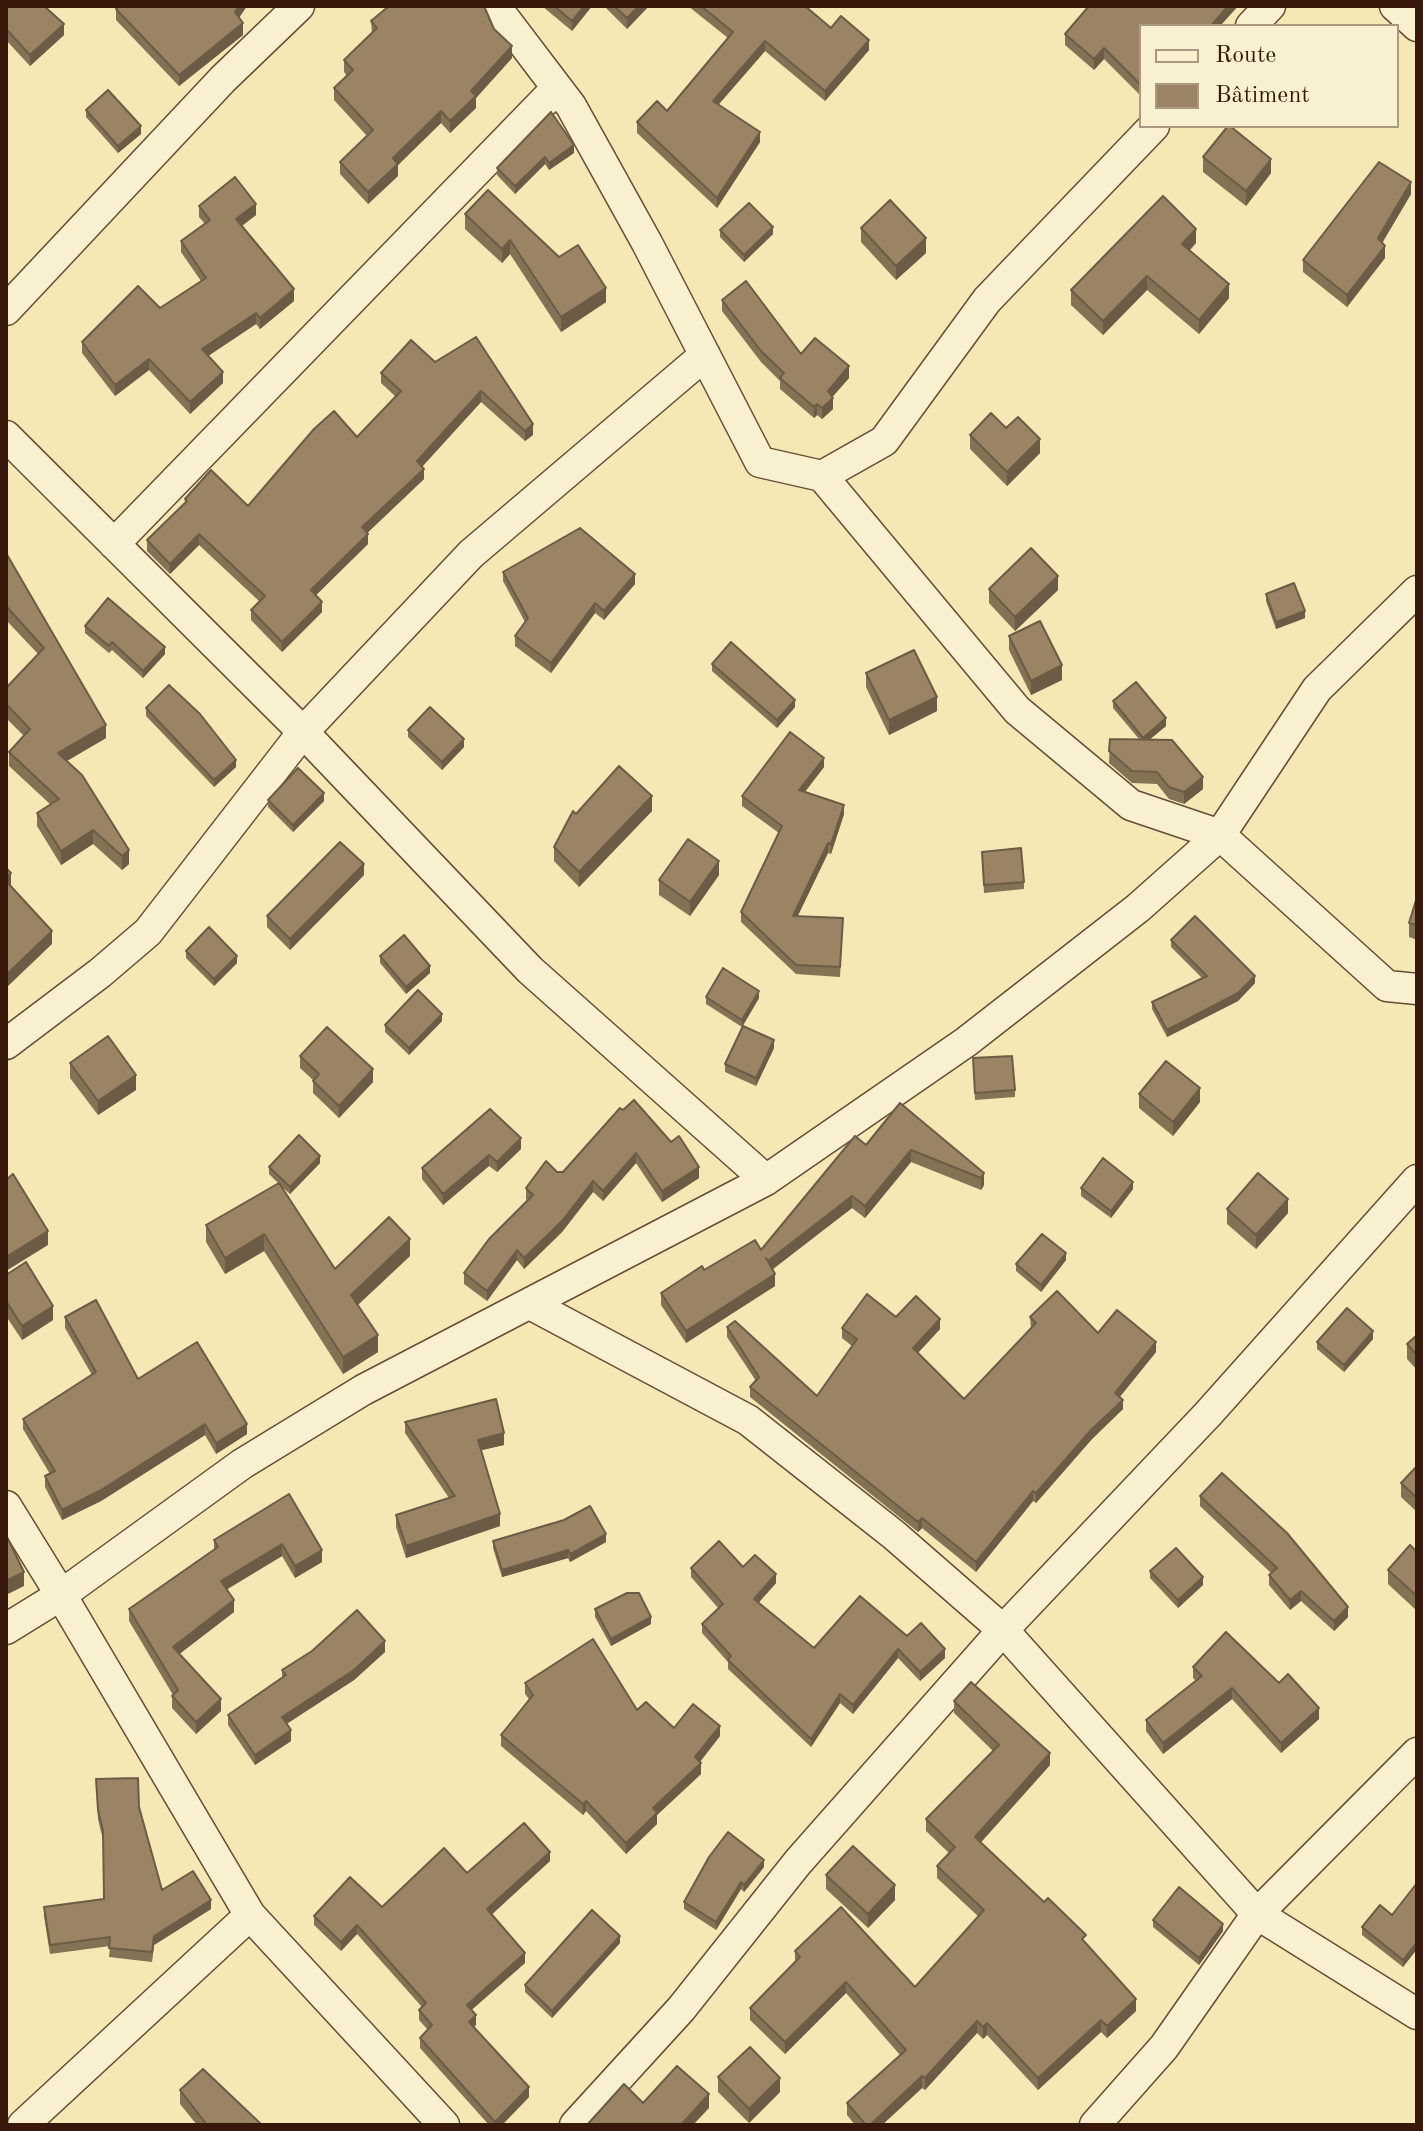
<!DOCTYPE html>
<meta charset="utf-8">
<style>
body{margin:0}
#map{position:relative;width:1423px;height:2131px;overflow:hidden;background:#f5e8b4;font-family:"Old Standard TT",serif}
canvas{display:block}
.frame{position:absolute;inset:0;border:8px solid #38180b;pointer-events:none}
.legend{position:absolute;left:1139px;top:24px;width:260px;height:104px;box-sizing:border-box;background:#f8f0ce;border:2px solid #ab9a80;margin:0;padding:10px 14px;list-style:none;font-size:24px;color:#38180b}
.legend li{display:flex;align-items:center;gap:16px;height:40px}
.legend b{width:40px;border:2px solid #ab9a80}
</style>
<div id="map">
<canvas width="1423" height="2131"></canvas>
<div class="frame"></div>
<ul class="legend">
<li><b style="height:10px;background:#f8f0ce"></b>Route</li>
<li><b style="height:22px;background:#9a8463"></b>Bâtiment</li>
</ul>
</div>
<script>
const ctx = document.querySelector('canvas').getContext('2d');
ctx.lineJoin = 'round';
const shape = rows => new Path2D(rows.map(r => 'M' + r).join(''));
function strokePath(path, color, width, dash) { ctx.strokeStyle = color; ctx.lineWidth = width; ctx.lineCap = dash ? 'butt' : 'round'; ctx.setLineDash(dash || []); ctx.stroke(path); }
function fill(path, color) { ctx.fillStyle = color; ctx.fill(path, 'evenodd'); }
const street = shape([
 [495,6,571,106,647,243,760,462,822,476,884,441,987,300,1154,126],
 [1395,6,1417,26],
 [1251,26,1270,6],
 [6,310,223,79,299,6],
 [6,436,303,732,530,970,766,1180],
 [822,476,1017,710,1131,805,1220,835,1387,986,1417,989],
 [114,544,557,88],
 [6,1044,100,973,148,932,303,732,471,554,705,355],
 [1417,1180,1208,1414,1003,1630,1257,1914,1417,2014],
 [530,1304,748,1420,894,1535,1003,1630,798,1862,681,2009,575,2125],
 [6,1506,61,1595,6,1629],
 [23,2125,250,1915],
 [444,2125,250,1915,61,1595,242,1464,363,1390,766,1180,966,1042,1138,908,1220,835,1317,689,1417,591],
 [1095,2125,1164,2047,1257,1914,1417,1753]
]);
const wall = shape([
 [6,6,64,35,30,66,6,40],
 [119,6,247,6,239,17,243,35,179,86,116,20,116,9],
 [542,6,592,6,572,31],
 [604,6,649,6,627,29],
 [688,6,805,6,831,28,869,50,825,101,765,51,718,105,760,142,717,208,637,133,637,122,667,111,728,38],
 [1089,6,1238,6,1220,26,1141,26,1141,96,1104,59,1094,70,1065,45,1065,34],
 [371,21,494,29,512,58,476,98,476,108,450,133,441,123,398,165,398,176,368,204,340,174,340,162,367,136,334,100,334,88,347,76,344,72,344,60,372,34],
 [86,110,141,134,118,153,86,117],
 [551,112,574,153,549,170,545,164,515,194,497,175,497,168],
 [1203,157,1271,173,1246,206,1203,172],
 [488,190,606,302,561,332,510,254,502,263,465,229,465,214],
 [1411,194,1382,243,1385,258,1347,307,1303,272,1303,260],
 [199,206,256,215,242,226,294,301,260,329,256,324,208,356,223,383,190,414,149,370,115,396,82,353,82,342,160,308,201,281,181,252,181,241,205,224,199,217],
 [861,228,926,253,896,280,861,242],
 [720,230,773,234,744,262,720,237],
 [1196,243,1189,251,1229,298,1199,334,1147,290,1103,335,1071,305,1071,290],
 [722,300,801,354,849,378,833,396,833,409,822,419,817,415,814,418,780,389,780,381,761,362,722,311],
 [476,337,533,435,525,441,481,402,422,467,424,479,367,533,368,544,316,595,322,612,282,652,251,620,251,610,259,601,199,545,170,574,147,551,147,540,185,504,185,499,248,506,357,437,396,397,381,383,381,373,435,362],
 [1006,428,1040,453,1007,486,970,449,970,435],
 [6,553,106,738,67,761,129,864,122,870,93,844,61,865,37,826,37,813,50,804,9,766,9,752,24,736,6,718,6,688,38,654,6,620],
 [503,572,635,584,604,620,595,613,551,673,515,646,515,636,525,622,503,581],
 [989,589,1058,590,1015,631,989,603],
 [1266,594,1305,618,1276,629,1266,601],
 [85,626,165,654,143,678,112,650,109,653,85,633],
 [1009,636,1062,680,1031,695,1009,650],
 [712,664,795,707,777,728,712,671],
 [866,673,937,711,889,735,866,687],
 [1113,701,1166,726,1150,739,1203,789,1184,804,1169,799,1157,784,1132,783,1109,763,1110,739,1139,739,1113,708],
 [146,708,236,767,214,787,146,716],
 [408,730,464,747,442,770,408,737],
 [824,767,805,792,844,814,831,854,828,853,797,917,843,918,840,977,796,974,741,922,741,912,779,833,742,806,742,796],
 [268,800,324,801,293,832,268,807],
 [652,811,579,887,554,861,554,847,576,814],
 [982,859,1024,882,1024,889,984,893],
 [364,875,290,950,267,927,267,916],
 [719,875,690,916,659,895,659,880],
 [1417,897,1417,940,1409,937,1409,923],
 [1171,940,1255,983,1238,1001,1167,1037,1152,1009,1152,1002,1202,978,1171,947],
 [186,951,237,963,214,986,186,958],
 [380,956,430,973,406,994,380,963],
 [706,997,759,998,742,1027,706,1004],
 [442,1021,409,1055,385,1032,385,1025],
 [774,1048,756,1086,725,1072,725,1064],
 [300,1056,373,1082,339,1118,313,1093,313,1080,300,1068],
 [973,1058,1015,1090,1015,1097,975,1100],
 [70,1063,136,1090,98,1115,70,1078],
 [1139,1094,1200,1102,1173,1136,1139,1108],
 [900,1103,984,1173,984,1185,981,1190,911,1162,865,1218,852,1208,772,1269,775,1286,686,1343,661,1305,661,1293,704,1270,761,1250,866,1145],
 [620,1108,699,1178,662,1202,636,1163,603,1201,593,1192,562,1232,524,1269,517,1260,487,1301,464,1284,464,1273,528,1201,526,1199,526,1188,557,1172,563,1172],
 [521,1149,497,1172,489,1166,443,1205,422,1179,422,1168],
 [320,1163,290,1194,282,1187,335,1269,410,1256,358,1305,378,1352,343,1374,264,1251,225,1274,206,1242,206,1225,278,1183,269,1174,269,1167],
 [1081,1188,1133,1189,1111,1218,1081,1196],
 [1227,1209,1288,1213,1256,1249,1227,1224],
 [1066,1260,1041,1292,1016,1271,1016,1264],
 [6,1275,53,1320,22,1340,6,1316],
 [65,1317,138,1379,247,1434,216,1454,205,1435,101,1501,62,1520,45,1487,45,1476,50,1474,23,1429,23,1419,92,1375,65,1328],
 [896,1317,940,1329,918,1353,964,1399,1031,1328,1030,1317,1098,1333,1156,1352,1120,1397,1123,1409,1092,1439,1036,1503,1033,1501,976,1572,922,1528,918,1532,750,1397,750,1387,756,1381,727,1337,727,1327,817,1396,852,1346,842,1338,842,1328],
 [1417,1335,1417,1370,1407,1359,1407,1344],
 [1373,1339,1344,1372,1317,1349,1317,1342],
 [405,1422,504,1445,481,1450,500,1526,406,1558,396,1527,396,1515,449,1498,405,1433],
 [1417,1466,1417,1512,1401,1497,1401,1483],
 [289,1494,322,1562,295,1578,282,1556,227,1589,234,1612,179,1654,221,1711,196,1734,172,1708,172,1696,173,1695,129,1621,129,1609,214,1549,214,1540],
 [1200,1496,1348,1617,1334,1631,1301,1601,1290,1610,1269,1585,1269,1575,1271,1573,1200,1506],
 [493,1541,606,1542,570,1562,568,1558,502,1577,493,1548],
 [1417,1552,1417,1611,1388,1584,1388,1570],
 [743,1567,776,1583,758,1603,814,1648,907,1636,945,1658,920,1681,898,1658,853,1714,840,1703,811,1747,728,1669,728,1662,702,1633,702,1624,719,1609,691,1577,691,1568],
 [1150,1571,1203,1585,1178,1608,1150,1578],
 [595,1609,651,1624,611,1646,595,1617],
 [385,1652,354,1680,286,1724,291,1741,255,1765,228,1725,228,1715,282,1678,282,1670],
 [1193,1667,1279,1683,1319,1719,1281,1753,1232,1699,1163,1754,1146,1731,1146,1720,1196,1681,1193,1678],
 [525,1683,637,1710,674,1728,720,1736,700,1762,701,1774,657,1815,657,1824,626,1854,586,1811,583,1815,501,1746,501,1735,529,1699,525,1694],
 [954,1701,1050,1765,981,1842,1086,1943,1136,2011,1107,2038,1101,2032,1038,2090,987,2035,983,2039,977,2033,925,2090,922,2088,882,2125,855,2125,847,2115,847,2103,900,2055,846,1993,785,2054,750,2020,750,2008,795,1962,795,1951,915,1987,979,1917,937,1878,937,1866,949,1853,926,1831,926,1819,993,1751,954,1713],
 [96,1779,139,1807,162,1890,211,1909,154,1945,152,1962,109,1957,110,1946,50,1954,44,1916,44,1907,104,1899,103,1840,98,1819],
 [550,1861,491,1914,525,1963,471,2010,476,2025,474,2027,529,2097,502,2125,489,2125,420,2048,420,2038,428,2030,419,2020,419,2010,422,2007,357,1934,341,1951,314,1925,314,1916,382,1907,467,1873],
 [764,1867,744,1892,741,1889,716,1930,684,1909,684,1902],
 [826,1875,895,1900,868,1928,826,1889],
 [1417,1883,1417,1949,1403,1967,1362,1935,1362,1927,1392,1915],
 [1153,1920,1223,1931,1199,1965,1153,1927],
 [620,1943,552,2018,525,1992,525,1985],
 [718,2077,780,2092,749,2123,718,2092],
 [180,2090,262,2125,197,2125,180,2104]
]);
const shadedWall = shape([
 [239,6,247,6,235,24,235,12],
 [584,6,592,6,572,31,572,21],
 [639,6,649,6,627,29,627,18],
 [1228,6,1238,6,1220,26,1211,26],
 [243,23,243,35,179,86,179,75],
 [64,24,64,35,30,66,30,55],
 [869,40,869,50,825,101,825,91],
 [765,41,765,51,713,111,713,101],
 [512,46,512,58,476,98,476,108,450,133,450,121,471,91],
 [1104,48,1104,59,1094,70,1094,59],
 [441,111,441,123,398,165,398,176,368,204,368,192,393,158],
 [141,126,141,134,118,153,118,146],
 [760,132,760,142,717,208,717,198],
 [574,145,574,153,549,170,549,163],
 [545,157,545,164,515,194,515,186],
 [1271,159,1271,173,1246,206,1246,191],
 [1411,182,1411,194,1378,250,1378,238],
 [256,204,256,215,236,230,236,219],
 [773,227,773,234,744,262,744,255],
 [1196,229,1196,243,1182,259,1182,244],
 [926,238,926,253,896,280,896,266],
 [510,240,510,254,502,263,502,249],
 [1385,246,1385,258,1347,307,1347,295],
 [1147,276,1147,290,1103,335,1103,321],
 [1229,284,1229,298,1199,334,1199,320],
 [606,288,606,302,561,332,561,317],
 [294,289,294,301,260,329,260,318],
 [256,313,256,324,202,360,202,349],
 [149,359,149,370,115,396,115,385],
 [849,366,849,378,828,402,828,391],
 [223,372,223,383,190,414,190,402],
 [481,391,481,402,417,472,417,461],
 [833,398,833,409,822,419,822,408],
 [817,404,817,415,814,418,814,407],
 [533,424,533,435,525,441,525,431],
 [1040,439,1040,453,1007,486,1007,472],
 [424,469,424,479,362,538,362,527],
 [199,534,199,545,170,574,170,564],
 [368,534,368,544,311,600,311,590],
 [635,574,635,584,604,620,604,611],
 [1058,576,1058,590,1015,631,1015,617],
 [322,602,322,612,282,652,282,642],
 [595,603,595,613,551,673,551,663],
 [1305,611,1305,618,1276,629,1276,622],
 [165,647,165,654,143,678,143,671],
 [1062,665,1062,680,1031,695,1031,681],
 [937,697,937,711,889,735,889,720],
 [795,700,795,707,777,728,777,720],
 [1166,718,1166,726,1143,745,1143,738],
 [106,725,106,738,58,766,58,753],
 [464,739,464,747,442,770,442,762],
 [824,758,824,767,799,799,799,790],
 [236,760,236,767,214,787,214,780],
 [1203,777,1203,789,1184,804,1184,792],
 [324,793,324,801,293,832,293,825],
 [652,796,652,811,579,887,579,872],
 [844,805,844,814,831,854,831,844],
 [93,830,93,844,61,865,61,851],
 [828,843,828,853,793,926,793,916],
 [129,850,129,864,122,870,122,856],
 [719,861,719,875,690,916,690,902],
 [364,864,364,875,290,950,290,939],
 [11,873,11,886,6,891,6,878],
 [52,931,52,944,6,988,6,975],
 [237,956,237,963,214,986,214,979],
 [430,966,430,973,406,994,406,987],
 [1255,976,1255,983,1238,1001,1167,1037,1167,1030],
 [759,991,759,998,742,1027,742,1020],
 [442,1014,442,1021,409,1055,409,1048],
 [774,1040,774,1048,756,1086,756,1078],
 [373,1069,373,1082,339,1118,339,1106],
 [136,1075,136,1090,98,1115,98,1101],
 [1200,1088,1200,1102,1173,1136,1173,1122],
 [521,1138,521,1149,497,1172,497,1162],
 [911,1150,911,1162,865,1218,865,1206],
 [636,1153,636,1163,603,1201,603,1191],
 [489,1155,489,1166,443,1205,443,1194],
 [320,1156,320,1163,290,1194,290,1187],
 [699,1167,699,1178,662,1202,662,1191],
 [984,1173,984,1185,981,1190,981,1178],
 [593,1181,593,1192,562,1232,524,1269,524,1258],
 [1133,1182,1133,1189,1111,1218,1111,1211],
 [852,1196,852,1208,768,1273,768,1261],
 [1288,1199,1288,1213,1256,1249,1256,1235],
 [48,1231,48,1245,6,1271,6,1257],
 [264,1234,264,1251,225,1274,225,1258],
 [410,1239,410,1256,351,1311,351,1295],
 [517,1250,517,1260,487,1301,487,1291],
 [1066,1253,1066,1260,1041,1292,1041,1285],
 [775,1274,775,1286,686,1343,686,1331],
 [53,1306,53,1320,22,1340,22,1326],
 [940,1319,940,1329,913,1358,913,1348],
 [1373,1331,1373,1339,1344,1372,1344,1365],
 [378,1335,378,1352,343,1374,343,1357],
 [1156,1342,1156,1352,1115,1402,1115,1393],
 [1123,1400,1123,1409,1092,1439,1036,1503,1036,1493,1092,1429],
 [205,1424,205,1435,101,1501,62,1520,62,1510],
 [247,1424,247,1434,216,1454,216,1443],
 [504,1433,504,1445,478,1451,478,1440],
 [1033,1491,1033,1501,976,1572,976,1562],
 [500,1514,500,1526,406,1558,406,1546],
 [922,1518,922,1528,918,1532,918,1522],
 [606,1534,606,1542,570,1562,570,1554],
 [282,1544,282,1556,221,1593,221,1581],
 [322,1550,322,1562,295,1578,295,1566],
 [568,1550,568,1558,502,1577,502,1570],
 [24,1572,24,1586,6,1595,6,1581],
 [776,1574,776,1583,754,1608,754,1599],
 [1203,1577,1203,1585,1178,1608,1178,1600],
 [1301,1591,1301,1601,1290,1610,1290,1600],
 [234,1600,234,1612,173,1659,173,1647],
 [1348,1607,1348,1617,1334,1631,1334,1621],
 [651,1617,651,1624,611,1646,611,1639],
 [385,1641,385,1652,354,1680,282,1727,282,1717],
 [898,1649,898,1658,853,1714,853,1705],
 [945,1649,945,1658,920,1681,920,1672],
 [1232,1688,1232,1699,1163,1754,1163,1743],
 [840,1694,840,1703,811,1747,811,1739],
 [221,1699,221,1711,196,1734,196,1722],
 [1319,1708,1319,1719,1281,1753,1281,1743],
 [720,1726,720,1736,695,1768,695,1757],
 [291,1730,291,1741,255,1765,255,1755],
 [1050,1753,1050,1765,975,1849,975,1837],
 [701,1763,701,1774,657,1815,657,1824,626,1854,626,1843,653,1808],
 [586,1801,586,1811,583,1815,583,1804],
 [550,1852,550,1861,487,1919,487,1909],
 [764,1860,764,1867,744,1892,744,1885],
 [741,1882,741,1889,716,1930,716,1922],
 [895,1885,895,1900,868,1928,868,1914],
 [211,1900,211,1909,154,1945,152,1962,154,1936],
 [1223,1924,1223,1931,1199,1965,1199,1958],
 [357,1925,357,1934,341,1951,341,1942],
 [620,1936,620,1943,552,2018,552,2011],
 [1417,1942,1417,1949,1403,1967,1403,1960],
 [525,1953,525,1963,467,2014,467,2005],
 [846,1982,846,1993,785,2054,785,2042],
 [1136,1999,1136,2011,1107,2038,1107,2026],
 [476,2015,476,2025,469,2031,469,2022],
 [1101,2020,1101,2032,1038,2090,1038,2078],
 [977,2021,977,2033,925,2090,925,2078],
 [987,2023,987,2035,983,2039,983,2027],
 [922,2076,922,2088,882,2125,870,2125],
 [780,2078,780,2092,749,2123,749,2109],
 [529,2087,529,2097,502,2125,495,2125,495,2122],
 [709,2094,709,2108,693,2125,681,2125]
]);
const building = shape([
 [6,6,44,6,64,24,30,55,6,29,6,6],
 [119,6,239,6,235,12,243,23,179,75,116,9,119,6],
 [389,6,484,6,494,29,512,46,471,91,476,96,450,121,441,111,393,158,398,164,368,192,340,162,373,130,334,88,353,70,344,60,377,28,371,21,389,6],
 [554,6,584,6,572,21,554,6],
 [614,6,639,6,627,18,614,6],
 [701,6,805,6,831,28,841,16,869,40,825,91,765,41,713,101,760,132,717,198,637,122,657,101,667,111,733,32,701,6],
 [1089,6,1228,6,1211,26,1141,26,1141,85,1104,48,1094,59,1065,34,1089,6],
 [108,90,141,126,118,146,86,110,108,90],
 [551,112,574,145,549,163,545,157,515,186,497,168,551,112],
 [1228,126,1230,126,1271,159,1246,191,1203,157,1228,126],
 [1379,162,1411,182,1378,238,1385,246,1347,295,1303,260,1379,162],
 [235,177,256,204,236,219,294,289,260,318,256,313,202,349,223,372,190,402,149,359,115,385,82,342,138,286,160,308,206,278,181,241,210,220,199,206,235,177],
 [488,190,559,257,578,245,606,288,561,317,510,240,502,249,465,214,488,190],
 [1163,196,1196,229,1182,244,1229,284,1199,320,1147,276,1103,321,1071,290,1163,196],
 [890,200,926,238,896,266,861,228,890,200],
 [749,203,773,227,744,255,720,230,749,203],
 [746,281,801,354,815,338,849,366,828,391,833,398,822,408,817,404,814,407,780,378,784,373,761,351,722,300,746,281],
 [476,337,533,424,525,431,481,391,417,461,424,469,362,527,368,534,311,590,322,602,282,642,251,610,265,596,199,534,170,564,147,540,187,501,185,499,211,470,248,506,314,429,334,411,357,437,401,391,381,373,411,340,435,362,476,337],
 [991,413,1006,428,1018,417,1040,439,1007,472,970,435,991,413],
 [580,528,635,574,604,611,595,603,551,663,515,636,528,618,503,572,580,528],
 [1031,548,1058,576,1015,617,989,589,1031,548],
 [6,553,106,725,58,753,82,775,129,850,122,856,93,830,61,851,37,813,59,799,9,752,30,729,6,704,6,688,44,648,6,606,6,553],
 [1294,583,1305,611,1276,622,1266,594,1294,583],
 [108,598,165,647,143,671,112,642,109,646,85,626,108,598],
 [1040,621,1062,665,1031,681,1009,636,1040,621],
 [731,642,795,700,777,720,712,664,731,642],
 [914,650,937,697,889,720,866,673,914,650],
 [1136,682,1166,718,1143,738,1113,701,1136,682],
 [169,685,200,714,236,760,214,780,146,708,169,685],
 [430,707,464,739,442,762,408,730,430,707],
 [790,732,824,758,799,790,844,805,831,844,828,843,793,916,843,918,840,967,796,965,741,912,782,826,742,796,790,732],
 [1110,739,1172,740,1203,777,1184,792,1169,787,1157,772,1132,771,1109,751,1110,739],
 [619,766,652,796,579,872,554,847,573,811,576,814,619,766],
 [298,768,324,793,293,825,268,800,298,768],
 [688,839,719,861,690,902,659,880,688,839],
 [340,842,364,864,290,939,267,916,340,842],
 [1021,848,1024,882,984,885,982,852,1021,848],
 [6,868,11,873,6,878,6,868],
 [6,881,52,931,6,975,6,881],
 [1417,897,1417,925,1409,923,1417,897],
 [1195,916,1255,976,1238,993,1167,1030,1152,1002,1207,976,1171,940,1195,916],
 [209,927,237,956,214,979,186,951,209,927],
 [404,935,430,966,406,987,380,956,404,935],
 [723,968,759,991,742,1020,706,997,723,968],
 [418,990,442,1014,409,1048,385,1025,418,990],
 [743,1026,774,1040,756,1078,725,1064,743,1026],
 [327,1027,373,1069,339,1106,313,1081,319,1074,300,1056,327,1027],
 [108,1036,136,1075,98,1101,70,1063,108,1036],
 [1012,1056,1015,1090,975,1093,973,1058,1012,1056],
 [1166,1061,1200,1088,1173,1122,1139,1094,1166,1061],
 [634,1100,671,1142,679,1136,699,1167,662,1191,636,1153,603,1191,593,1181,562,1221,524,1258,517,1250,487,1291,464,1273,489,1239,533,1195,526,1188,546,1161,557,1172,563,1172,620,1108,623,1110,634,1100],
 [900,1103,984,1173,981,1178,911,1150,865,1206,852,1196,768,1261,766,1258,775,1274,686,1331,661,1293,702,1266,704,1270,755,1240,761,1250,855,1136,866,1145,900,1103],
 [490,1109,521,1138,497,1162,489,1155,443,1194,422,1168,490,1109],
 [299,1135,320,1156,290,1187,269,1167,299,1135],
 [1103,1158,1133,1182,1111,1211,1081,1188,1103,1158],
 [1258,1173,1288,1199,1256,1235,1227,1209,1258,1173],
 [13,1174,48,1231,6,1257,6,1177,7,1179,13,1174],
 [279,1183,335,1269,389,1217,410,1239,351,1295,378,1335,343,1357,264,1234,225,1258,206,1225,279,1183],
 [1042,1234,1066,1253,1041,1285,1016,1264,1042,1234],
 [26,1262,53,1306,22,1326,6,1301,6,1275,26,1262],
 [1057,1291,1098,1333,1117,1310,1156,1342,1115,1393,1123,1400,1092,1429,1036,1493,1033,1491,976,1562,922,1518,918,1522,750,1387,759,1377,727,1327,735,1321,817,1396,857,1339,842,1328,867,1294,896,1317,916,1296,940,1319,913,1348,964,1399,1036,1323,1030,1317,1057,1291],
 [96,1300,138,1379,197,1342,247,1424,216,1443,205,1424,101,1490,62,1510,45,1476,55,1471,23,1419,96,1372,65,1317,96,1300],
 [1347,1308,1373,1331,1344,1365,1317,1342,1347,1308],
 [1417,1335,1417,1355,1407,1344,1417,1335],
 [496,1399,504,1433,478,1440,500,1514,406,1546,396,1515,455,1496,405,1422,496,1399],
 [1417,1466,1417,1498,1401,1483,1417,1466],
 [1222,1473,1287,1533,1348,1607,1334,1621,1301,1591,1290,1600,1269,1575,1277,1568,1200,1496,1222,1473],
 [289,1494,322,1550,295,1566,282,1544,221,1581,234,1600,173,1647,221,1699,196,1722,172,1696,178,1690,129,1609,218,1547,214,1540,289,1494],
 [590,1506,606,1534,570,1554,568,1550,502,1570,493,1541,564,1520,590,1506],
 [6,1535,24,1572,6,1581,6,1535],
 [719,1541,743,1567,755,1555,776,1574,754,1599,814,1648,860,1596,907,1636,921,1623,945,1649,920,1672,898,1649,853,1705,840,1694,811,1739,728,1660,731,1656,702,1624,723,1604,691,1568,719,1541],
 [1410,1545,1417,1552,1417,1596,1388,1570,1410,1545],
 [1176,1548,1203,1577,1178,1600,1150,1571,1176,1548],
 [627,1593,639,1593,651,1617,611,1639,595,1609,627,1593],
 [357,1610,385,1641,354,1670,282,1717,291,1730,255,1755,228,1715,286,1675,282,1670,312,1651,357,1610],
 [1226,1632,1279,1683,1288,1674,1319,1708,1281,1743,1232,1688,1163,1743,1146,1720,1202,1676,1193,1667,1226,1632],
 [593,1639,637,1710,646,1702,674,1728,693,1704,720,1726,695,1757,701,1763,653,1808,657,1813,626,1843,586,1801,583,1804,501,1735,533,1695,525,1683,593,1639],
 [971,1682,1050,1753,975,1837,1044,1902,1048,1898,1086,1935,1082,1939,1136,1999,1107,2026,1101,2020,1038,2078,987,2023,983,2027,977,2021,925,2078,922,2076,870,2125,866,2125,847,2103,906,2050,846,1982,785,2042,750,2008,800,1957,795,1951,841,1907,915,1987,984,1910,937,1866,955,1847,926,1819,999,1745,954,1701,971,1682],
 [138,1778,139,1807,162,1890,193,1871,211,1900,154,1936,152,1952,109,1948,110,1937,50,1945,44,1907,104,1899,103,1831,98,1810,96,1779,138,1778],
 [524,1823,550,1852,487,1909,525,1953,467,2005,476,2015,469,2022,529,2087,495,2122,420,2038,432,2025,419,2010,426,2003,357,1925,341,1942,314,1916,350,1877,382,1907,444,1848,467,1873,524,1823],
 [728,1832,764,1860,744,1885,741,1882,716,1922,684,1902,709,1857,728,1832],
 [853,1846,895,1885,868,1914,826,1875,853,1846],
 [1417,1883,1417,1942,1403,1960,1362,1927,1380,1905,1392,1915,1417,1883],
 [1179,1887,1223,1924,1199,1958,1153,1920,1179,1887],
 [592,1910,620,1936,552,2011,525,1985,592,1910],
 [750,2047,780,2078,749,2109,718,2077,750,2047],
 [677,2066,709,2094,681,2125,587,2125,624,2084,643,2103,677,2066],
 [203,2069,262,2125,207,2125,180,2090,203,2069]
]);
strokePath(street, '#674c35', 33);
strokePath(street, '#f8f0ce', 30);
fill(wall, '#847255');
fill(shadedWall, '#6c5c45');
fill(building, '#9a8463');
strokePath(building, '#6c5c45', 2);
</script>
